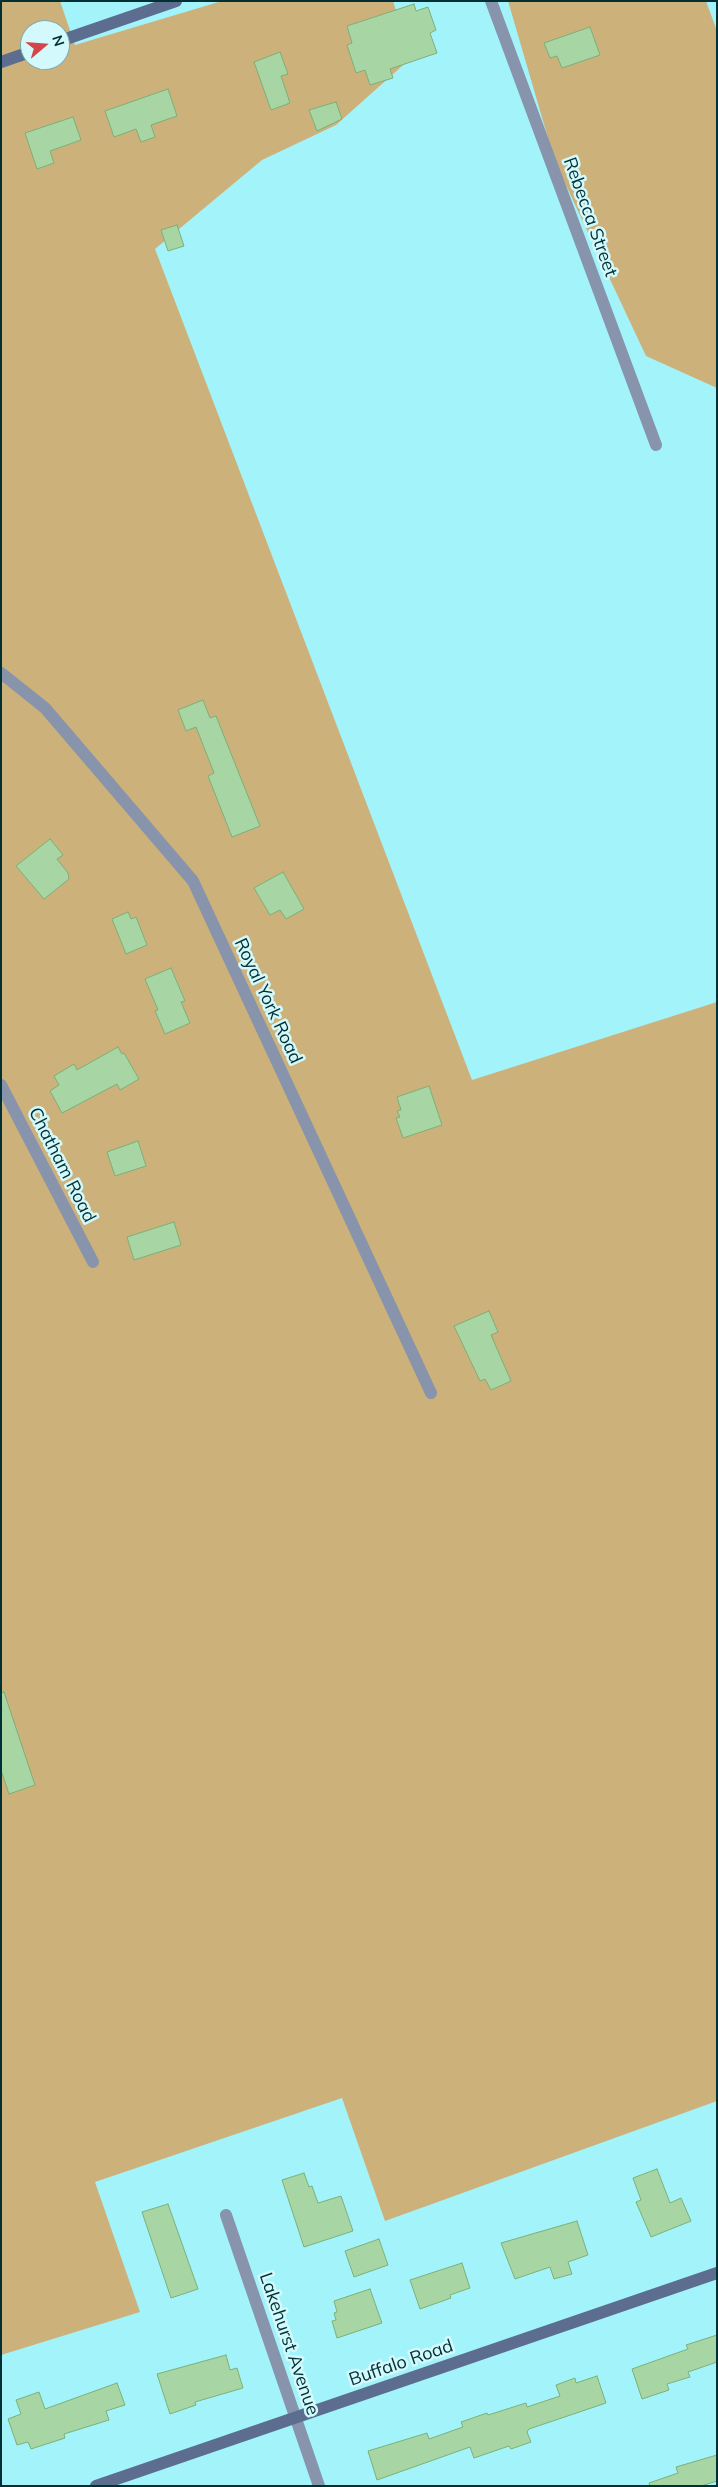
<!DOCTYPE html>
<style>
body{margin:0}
#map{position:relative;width:718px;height:2487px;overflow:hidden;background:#a3f3fa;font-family:Mulish,sans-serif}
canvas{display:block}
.frame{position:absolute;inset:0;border:2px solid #003034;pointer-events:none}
.north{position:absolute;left:20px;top:20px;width:50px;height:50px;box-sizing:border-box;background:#d3f9fc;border:1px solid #7fa9ac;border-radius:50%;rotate:72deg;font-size:14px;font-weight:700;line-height:20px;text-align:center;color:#003034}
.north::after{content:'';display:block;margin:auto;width:18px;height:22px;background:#d44448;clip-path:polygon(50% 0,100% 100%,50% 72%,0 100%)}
</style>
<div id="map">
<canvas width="718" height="2487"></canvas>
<div class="frame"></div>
<div class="north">N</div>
</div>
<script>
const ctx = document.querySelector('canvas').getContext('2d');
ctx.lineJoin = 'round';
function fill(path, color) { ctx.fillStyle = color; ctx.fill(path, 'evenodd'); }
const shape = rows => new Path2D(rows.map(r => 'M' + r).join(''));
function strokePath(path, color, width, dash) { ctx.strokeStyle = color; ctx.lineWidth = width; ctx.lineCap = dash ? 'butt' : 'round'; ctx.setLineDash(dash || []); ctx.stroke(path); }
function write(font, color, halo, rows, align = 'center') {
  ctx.font = font + ' Mulish,sans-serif'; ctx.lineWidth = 5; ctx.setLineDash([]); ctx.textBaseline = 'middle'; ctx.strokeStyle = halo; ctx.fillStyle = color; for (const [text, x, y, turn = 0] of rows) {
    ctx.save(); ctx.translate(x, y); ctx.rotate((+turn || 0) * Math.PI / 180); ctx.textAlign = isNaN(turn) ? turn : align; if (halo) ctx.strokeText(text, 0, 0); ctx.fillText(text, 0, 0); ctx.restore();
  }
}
const green = shape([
 [1,1,60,1,75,45,222,1,393,1,411,58,336,125,262,160,155,249,472,1080,717,1002,717,2101,385,2221,342,2098,95,2182,140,2312,1,2355],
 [30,30,60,30,60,60,30,60],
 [508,1,706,1,717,31,717,388,646,356,555,162]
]);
const building = shape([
 [414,4,416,11,428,7,436,30,430,33,437,53,390,69,393,78,370,85,365,70,356,73,347,45,352,43,347,26,414,4],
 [590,27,600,55,562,68,557,56,550,58,544,43,590,27],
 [280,52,288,74,281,76,290,103,271,110,254,62,280,52],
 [168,89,177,116,151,125,155,137,141,142,136,129,114,137,105,111,168,89],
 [336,102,342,119,317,131,309,110,336,102],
 [73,117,81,140,50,151,54,163,37,169,25,133,73,117],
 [177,225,184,246,168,251,161,230,177,225],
 [203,700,210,718,216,716,260,826,232,837,208,776,214,773,196,727,186,731,178,710,203,700],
 [50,839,63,855,57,859,68,873,69,879,44,899,16,866,50,839],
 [283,872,304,909,286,919,280,910,270,915,254,888,283,872],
 [128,912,131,919,136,917,147,945,126,954,112,919,128,912],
 [171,968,185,1001,181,1002,190,1023,165,1034,155,1011,158,1010,145,979,171,968],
 [118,1047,122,1054,124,1053,139,1079,120,1090,117,1084,62,1113,50,1091,59,1085,54,1076,74,1064,77,1070,118,1047],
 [429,1086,442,1125,403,1138,396,1118,400,1117,397,1111,401,1110,397,1097,429,1086],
 [138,1141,146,1166,115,1176,107,1152,138,1141],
 [174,1222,181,1245,134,1260,127,1237,174,1222],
 [489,1311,498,1332,491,1335,511,1381,491,1390,485,1379,480,1381,454,1326,489,1311],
 [4,1692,35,1785,9,1794,1,1770,1,1693,4,1692],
 [657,2169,670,2203,681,2198,691,2221,651,2237,636,2202,641,2200,633,2178,657,2169],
 [304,2173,309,2187,312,2186,318,2203,341,2196,353,2231,304,2247,282,2180,304,2173],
 [168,2204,198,2289,171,2298,142,2212,168,2204],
 [577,2221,588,2255,568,2262,572,2274,554,2279,550,2267,515,2279,501,2243,577,2221],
 [379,2239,388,2265,354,2277,345,2251,379,2239],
 [462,2263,470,2288,450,2295,451,2298,420,2309,410,2280,462,2263],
 [370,2289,382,2323,337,2338,332,2321,336,2320,334,2313,337,2312,334,2301,370,2289],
 [717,2335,717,2362,688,2372,690,2377,667,2384,669,2390,642,2399,632,2369,688,2349,686,2345,717,2335],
 [226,2355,230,2370,237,2368,243,2388,195,2402,196,2405,170,2414,157,2374,226,2355],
 [597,2376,606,2403,529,2429,527,2432,531,2442,511,2449,509,2446,474,2458,470,2447,377,2480,368,2451,427,2433,429,2439,463,2427,461,2422,487,2413,488,2415,526,2403,527,2407,560,2396,556,2385,575,2378,576,2383,597,2376],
 [117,2383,125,2405,106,2411,109,2420,64,2434,65,2438,31,2449,28,2442,17,2445,8,2419,21,2414,16,2400,39,2392,45,2409,117,2383],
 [717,2455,717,2481,701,2486,650,2486,649,2483,678,2473,676,2467,717,2455]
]);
const street = shape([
 [491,1,656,445],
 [1,673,45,708,193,881,431,1393],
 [1,1085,93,1262],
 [226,2215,319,2486]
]);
const secondary = shape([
 [60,41,176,1],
 [1,62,30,52],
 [96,2486,717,2273]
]);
const streetNames = [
 ["Rebecca Street",590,217,70],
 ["Royal York Road",268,1001,65],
 ["Chatham Road",62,1165,63],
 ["Lakehurst Avenue",289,2344,71],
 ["Buffalo Road",401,2363,-19]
];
fill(green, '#cdb17a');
fill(building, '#a7d6a4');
strokePath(building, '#7bb078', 1);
strokePath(street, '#8794ab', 12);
strokePath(secondary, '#5c6d8f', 12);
write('18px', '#003034', '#d3f9fc', streetNames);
</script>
